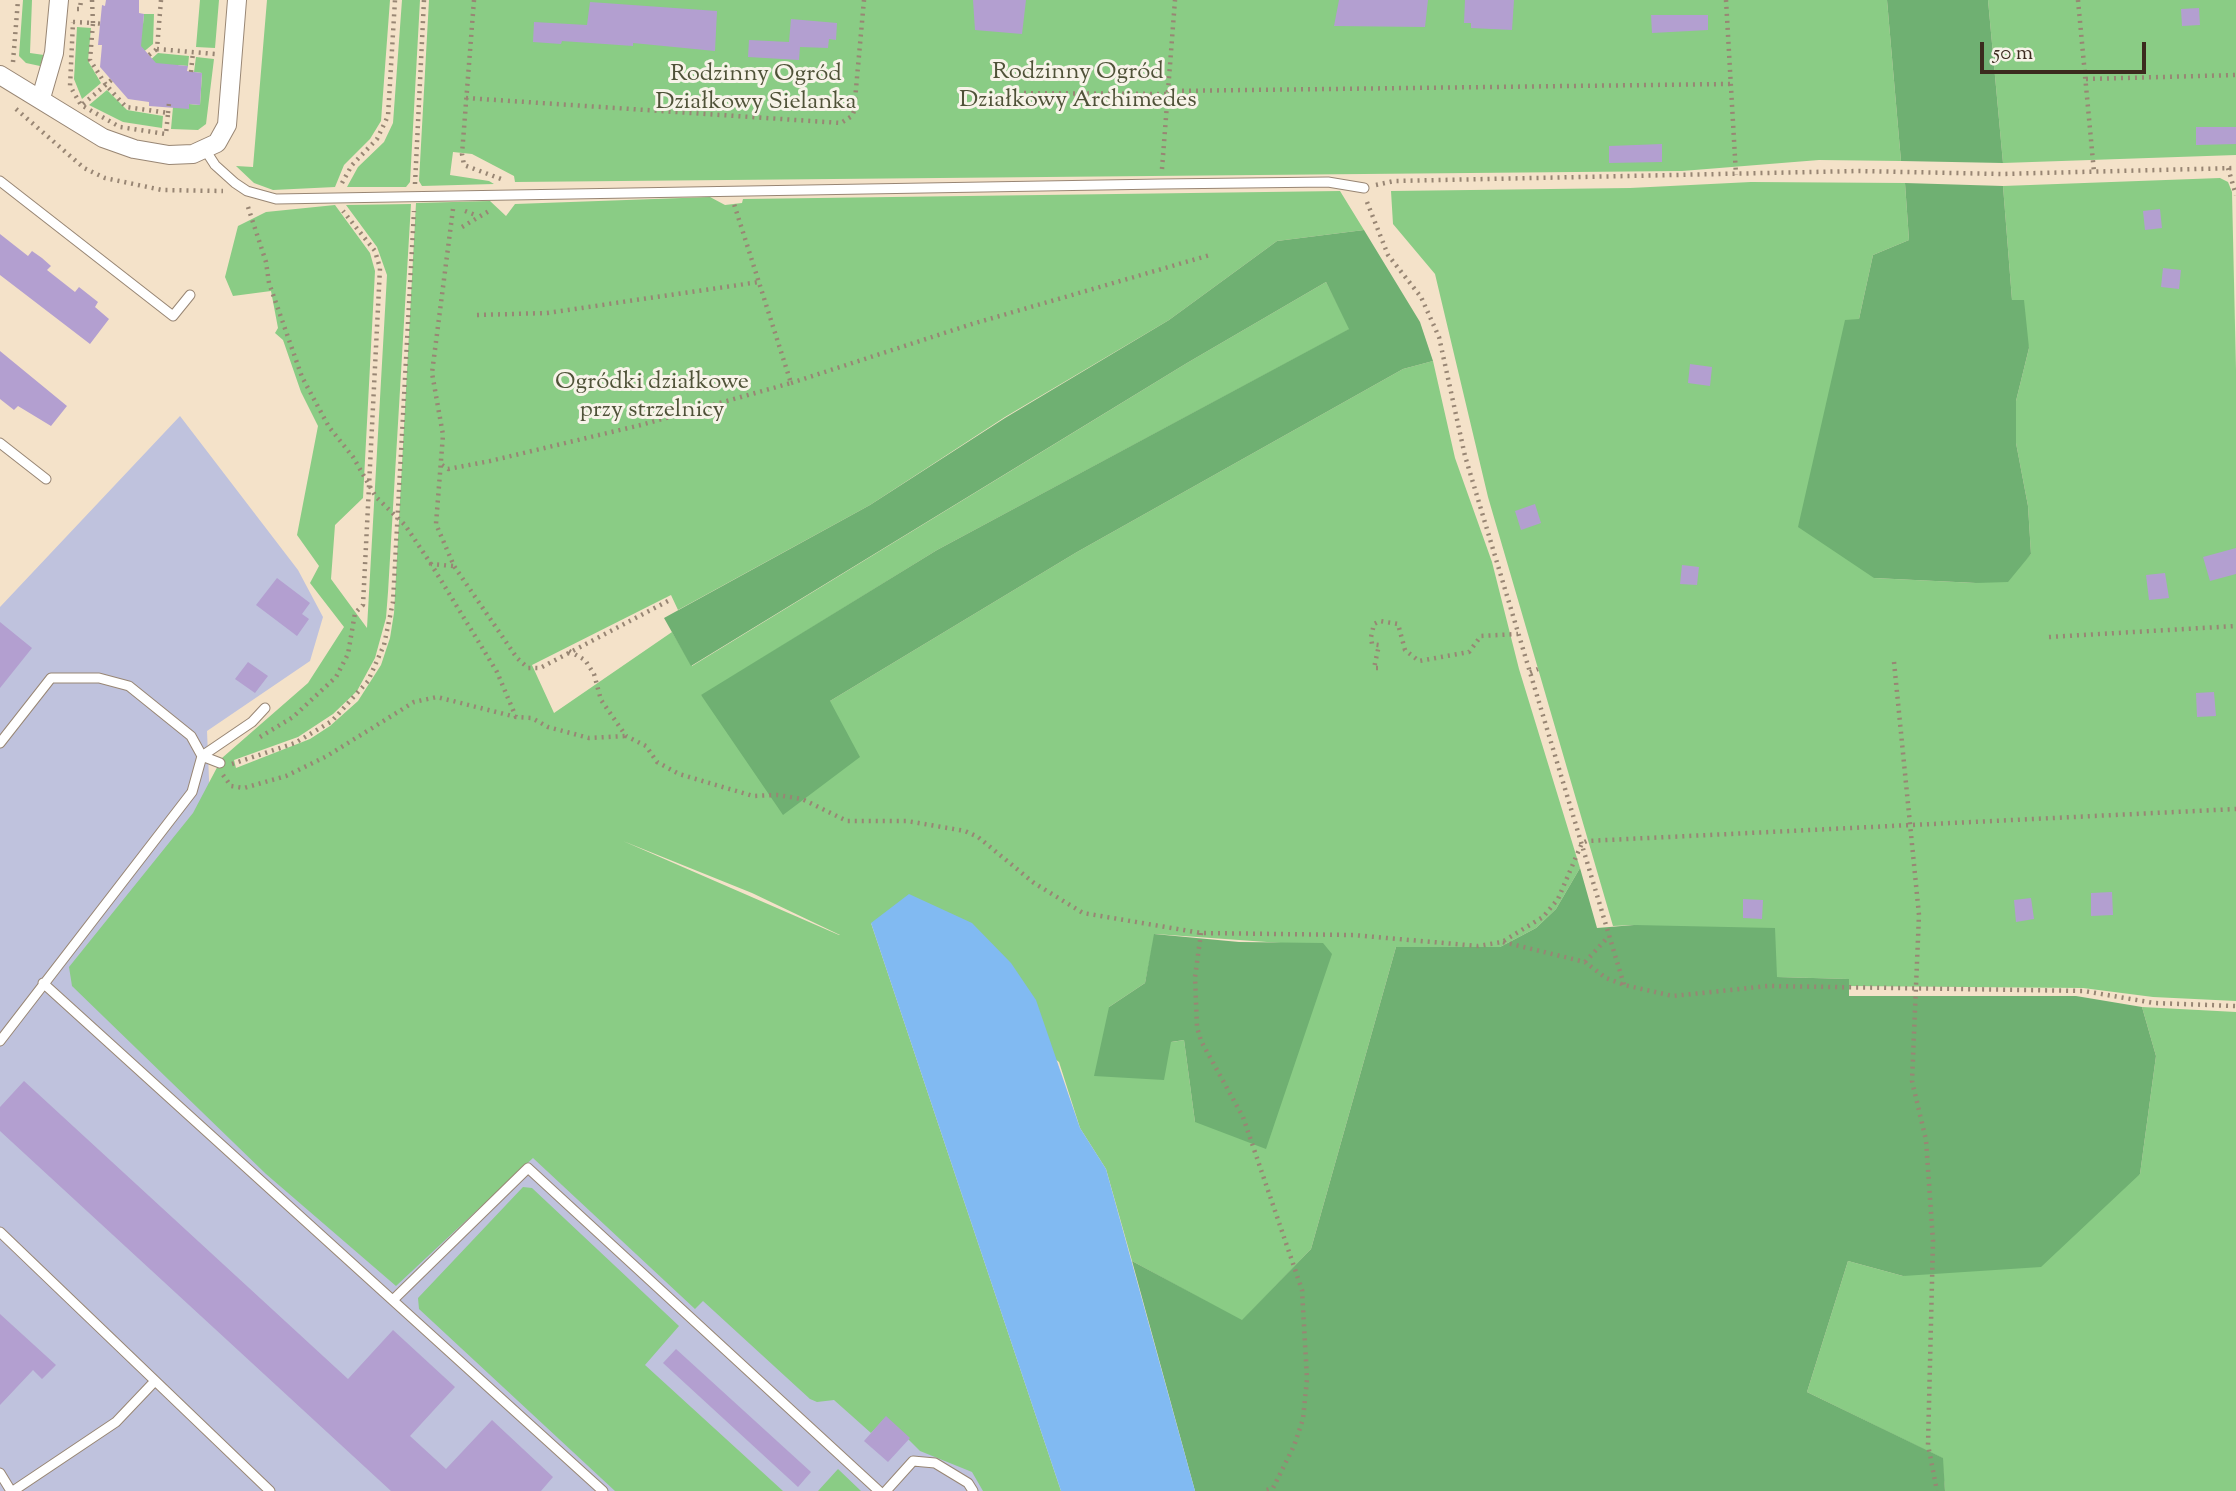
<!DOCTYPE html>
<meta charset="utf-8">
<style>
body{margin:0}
#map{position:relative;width:2236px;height:1491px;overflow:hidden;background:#f4e2c9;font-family:"Sorts Mill Goudy",serif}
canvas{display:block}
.scale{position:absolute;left:1980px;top:42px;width:166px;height:32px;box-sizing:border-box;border:4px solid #3b2a1e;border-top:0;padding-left:9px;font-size:21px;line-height:24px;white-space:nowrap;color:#3b2a1e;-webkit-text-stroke:5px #f7f3e8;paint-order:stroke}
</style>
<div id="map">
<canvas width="2236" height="1491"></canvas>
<div class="scale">50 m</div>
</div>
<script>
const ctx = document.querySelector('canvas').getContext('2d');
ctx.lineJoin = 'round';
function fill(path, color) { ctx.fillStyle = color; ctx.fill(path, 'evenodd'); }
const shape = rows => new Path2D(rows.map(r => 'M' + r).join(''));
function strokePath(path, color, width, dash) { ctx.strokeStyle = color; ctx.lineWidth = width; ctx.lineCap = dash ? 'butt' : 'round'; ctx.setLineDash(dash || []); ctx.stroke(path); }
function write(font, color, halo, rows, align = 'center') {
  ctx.font = font + ' "Sorts Mill Goudy",serif'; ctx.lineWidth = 6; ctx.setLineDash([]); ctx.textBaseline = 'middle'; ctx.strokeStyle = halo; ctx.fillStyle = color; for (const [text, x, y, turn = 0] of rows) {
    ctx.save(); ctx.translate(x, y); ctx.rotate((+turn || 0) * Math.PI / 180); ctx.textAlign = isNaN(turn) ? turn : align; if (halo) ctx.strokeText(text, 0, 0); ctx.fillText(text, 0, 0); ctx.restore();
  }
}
const industrial = shape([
 [180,416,298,570,323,617,310,661,207,731,212,851,1012,1491,0,1491,0,607]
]);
const green = shape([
 [23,0,32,0,30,53,44,55,40,66,26,63,19,56],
 [200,0,219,0,215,48,196,47],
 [267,0,390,0,381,121,370,139,344,165,335,187,273,190,254,183,236,166,253,167],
 [402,0,420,0,410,182,406,187,347,187,358,167,384,142,393,123],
 [429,0,1887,0,1901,161,1819,160,1682,171,515,182,514,176,472,154,453,152,450,175,489,181,494,184,422,186,419,181],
 [1988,0,2236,0,2236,155,2003,163],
 [144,14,154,14,153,44,141,54,137,24,143,24],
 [77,27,91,28,88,61,101,83,82,99,74,79],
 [158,53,189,56,188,66,178,65,177,70,148,62],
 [196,57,214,59,206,124,198,130,171,129,173,107,189,108,189,104,200,105,202,73,194,72],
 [107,90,127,110,163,116,162,128,123,122,89,105],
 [2220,178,2228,182,2232,192,2236,370,2236,1001,2153,997,2083,988,1848,986,1848,979,1777,977,1634,925,1613,926,1488,497,1435,274,1393,224,1391,191,1630,188,1751,182,1905,183,1909,240,1873,255,1859,319,1874,578,1976,583,2019,566,2031,554,2028,506,2016,443,2016,401,2029,348,2012,300,2003,186],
 [1340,191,1364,230,1277,241,1169,320,1005,417,870,505,678,610,671,595,532,665,554,713,672,632,692,666,1187,363,1326,282,1350,329,937,550,701,696,830,701,1077,552,1403,369,1433,361,1455,458,1492,562,1519,669,1580,868,1556,909,1536,928,1500,947,1396,947,1311,1249,1242,1321,1132,1261,1106,1169,1080,1128,1059,1062,871,923,1061,1491,983,1491,972,1472,920,1451,886,1417,871,1433,834,1400,817,1402,810,1399,703,1301,695,1309,533,1158,396,1286,266,1174,72,986,69,967,193,813,222,758,308,683,344,627,310,583,319,566,297,535,318,426,301,392,283,340,275,333,278,328,271,291,233,296,225,277,238,226,266,212,335,205,370,253,375,271,363,498,335,525,331,579,367,628,387,275,377,247,346,205,411,204,388,592,386,618,375,658,357,691,333,714,298,737,234,760,236,768,310,739,330,726,358,701,381,665,390,638,394,613,416,203,490,201,506,216,515,204,710,197,725,205,742,203,743,199],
 [623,841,752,893,840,935,839,935],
 [1155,934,1281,943,1195,1122,1184,1040,1172,1042,1109,1007,1145,983],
 [2142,1007,2236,1012,2236,1491,1945,1491,1942,1458,1807,1392,1848,1261,1903,1276,2140,1174,2156,1056],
 [523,1187,532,1188,679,1326,645,1365,783,1491,615,1491,419,1309,418,1298],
 [838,1469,861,1491,818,1491]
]);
const forest = shape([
 [1887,0,1988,0,2003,163,1901,161],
 [1905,183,2003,186,2012,300,2024,300,2029,348,2016,401,2016,443,2028,506,2031,554,2008,582,1976,583,1874,578,1798,527,1845,320,1859,319,1873,255,1909,240],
 [1364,230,1420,322,1433,361,1403,369,1077,552,830,701,860,757,783,815,701,695,937,550,1349,329,1326,282,1187,363,691,666,664,618,870,505,1005,418,1169,320,1277,241],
 [1580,868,1597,928,1634,925,1775,928,1777,977,1849,979,1849,996,2076,996,2142,1007,2156,1056,2140,1174,2041,1267,1903,1276,1848,1261,1807,1392,1943,1458,1945,1491,1195,1491,1132,1261,1242,1320,1311,1249,1396,947,1500,947,1536,928,1556,909],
 [1154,934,1239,942,1323,943,1332,954,1266,1149,1195,1122,1184,1040,1171,1042,1164,1080,1094,1076,1109,1007,1145,983]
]);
const water = shape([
 [909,894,972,923,1011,963,1036,1000,1080,1128,1106,1169,1195,1491,1061,1491,871,923]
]);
const building = shape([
 [106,0,139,0,139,13,144,14,141,46,156,63,188,66,187,71,202,73,200,105,189,104,189,109,149,106,149,102,128,99,100,67,102,45,98,45,102,5,105,6],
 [973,0,1026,0,1022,34,975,30],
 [1339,0,1428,0,1425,27,1334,26],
 [1465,0,1514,0,1512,30,1471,28,1471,23,1464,23],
 [590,2,717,11,715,51,633,43,633,46,562,41,561,44,533,42,534,22,587,25],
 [2199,8,2200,25,2182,26,2181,9],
 [1651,15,1708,15,1708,30,1652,33],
 [791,19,837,23,836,40,829,39,828,48,800,47,799,60,748,57,749,40,789,42],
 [2196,127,2236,127,2236,144,2196,145],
 [1662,144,1662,162,1609,163,1609,146],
 [2160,209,2162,228,2145,230,2143,211],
 [0,234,28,256,32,251,42,258,51,266,47,270,75,292,79,287,98,302,95,307,109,319,90,344,0,275],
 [2163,268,2181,270,2179,289,2161,287],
 [0,351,67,406,51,426,18,406,14,410,0,399],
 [1690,364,1712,367,1710,386,1688,383],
 [1535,504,1541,523,1521,530,1515,511],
 [2236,548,2236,574,2210,581,2203,557],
 [1682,565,1699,567,1697,585,1680,584],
 [2165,573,2169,598,2149,600,2146,575],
 [277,578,310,603,302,614,309,619,297,636,256,605],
 [0,622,32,648,0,688],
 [248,662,268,676,255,693,235,679],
 [2214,692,2216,716,2197,717,2196,693],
 [2112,892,2113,915,2091,916,2091,893],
 [2031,898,2034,919,2016,922,2014,900],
 [1743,899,1763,900,1762,919,1743,918],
 [24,1081,348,1379,393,1330,455,1387,410,1436,446,1469,492,1420,553,1477,541,1491,391,1491,0,1131,0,1107],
 [0,1314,56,1365,42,1379,33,1370,0,1405],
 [676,1349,811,1472,798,1487,663,1363],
 [886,1416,910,1438,888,1462,864,1441]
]);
const path = shape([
 [92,0,93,23,104,24],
 [161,0,157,49,215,54],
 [474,0,462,154,464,165,501,179],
 [1726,0,1736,175],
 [2078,0,2094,172],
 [77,9,80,9,81,0],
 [73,22,93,23,90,60,106,85,126,107,168,113,166,134,120,127,81,105,70,86,73,22],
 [149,55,157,49],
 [13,62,18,0],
 [191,72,193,52],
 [2086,79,2236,75],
 [1168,91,1730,84],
 [1010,93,1168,94],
 [466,98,841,123,852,116,854,111,864,0],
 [83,104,115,77],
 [16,109,84,168,105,178,162,190,223,191],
 [168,113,169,103],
 [2228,168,2236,195],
 [1162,169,1175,0],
 [342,183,352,165,377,139,388,116,395,0],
 [415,184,424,0],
 [1376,185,1394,181,1859,171,2001,174,2236,168],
 [1367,202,1388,255,1421,297,1439,337,1465,456,1624,985],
 [248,207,266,262,269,283,302,377,329,427,353,457,376,497,405,525,431,564],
 [453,209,432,373,443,435,436,524,454,566,517,658,528,668,540,668,668,601],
 [465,211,478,216],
 [462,227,489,211],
 [477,315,547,313,759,282],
 [791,383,972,324,1210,255],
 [442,465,448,469,490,461,641,425,791,383,734,204],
 [453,566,431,564,497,672,516,717,532,718,548,727,589,738,626,736],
 [2049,637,2236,626],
 [569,651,585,660,594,674,601,700,626,736,646,746,657,762,679,774,753,796,777,795,802,799,847,821,907,821,965,831,978,837,1034,883,1083,913,1201,933,1353,935,1478,946,1502,942,1543,917,1558,899,1582,843,1587,841,2236,809],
 [1894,662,1919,915,1912,1081,1926,1140,1933,1241,1928,1445,1937,1491],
 [1378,668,1374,668,1379,645,1372,644,1371,637,1374,624,1380,621,1398,624,1405,650,1419,661,1469,652,1481,636,1518,634],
 [1530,672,1538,669],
 [260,737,293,717,336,677,348,654,355,613,363,605,380,268,375,251,343,211],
 [232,764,295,743,332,721,368,681,384,645,393,602,414,211],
 [223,775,231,786,244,788,286,776,327,756,414,702,437,697,516,717],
 [1201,933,1195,977,1197,1027,1201,1041,1243,1117,1302,1290,1307,1379,1303,1419,1294,1446,1273,1488,1263,1491],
 [1503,942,1585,962,1606,978,1624,985,1673,996,1768,986,2024,990,2084,991,2154,1003,2236,1006],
 [1585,962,1609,936]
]);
const service = shape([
 [204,148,215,165,235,183,247,191,276,199,1161,184,1328,182,1364,188],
 [0,181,173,316,190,295],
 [0,443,46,479],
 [0,743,51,678,99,678,129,686,191,736,202,756,252,722,265,708],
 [43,983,603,1491],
 [0,1041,192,792,202,756,220,763],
 [0,1232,270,1491],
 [394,1299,528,1168,879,1491],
 [0,1473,11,1491],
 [13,1491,116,1422,154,1382],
 [886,1491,913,1461,935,1463,968,1483,973,1491]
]);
const minor = shape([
 [0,75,103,138,134,149,169,155,193,154,217,143,227,125,237,0],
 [41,98,54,53,59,0]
]);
const parkNames = [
 ["Rodzinny Ogród",1078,74],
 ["Działkowy Archimedes",1078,102],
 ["Rodzinny Ogród",756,76],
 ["Działkowy Sielanka",756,104],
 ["Ogródki działkowe",652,384],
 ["przy strzelnicy",652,412]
];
fill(industrial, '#bfc2dd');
fill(green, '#8acc85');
fill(forest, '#6fb072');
fill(water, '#81baf2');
fill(building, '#b39fd0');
strokePath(service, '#988674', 11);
strokePath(minor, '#988674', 20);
strokePath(path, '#988674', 4.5, [2, 5]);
strokePath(service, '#fff', 9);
strokePath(minor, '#fff', 18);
write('24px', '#4f5238', '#f7f3e8', parkNames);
</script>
